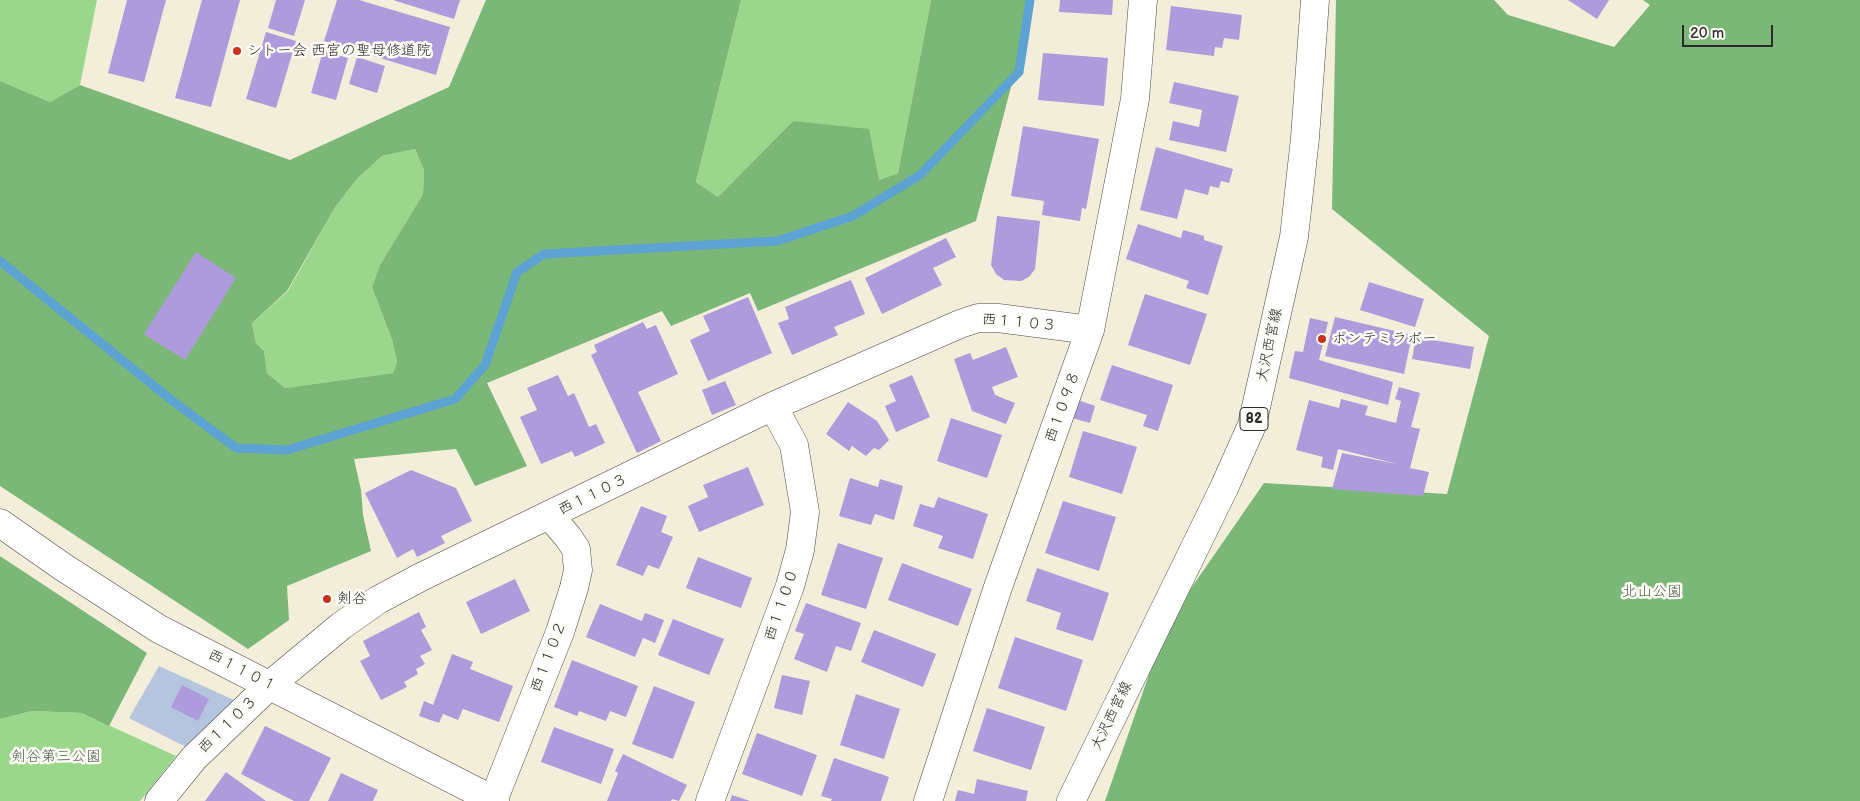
<!DOCTYPE html>
<meta charset="utf-8">
<style>
body{margin:0}
#map{position:relative;width:1860px;height:801px;overflow:hidden;background:#f2eed9;font-family:"Balsamiq Sans",sans-serif}
canvas{display:block}
.scale{position:absolute;left:1682px;top:25px;width:91px;height:22px;box-sizing:border-box;border:2px solid #2b2b2b;border-top:0;padding-left:6px;font-size:15px;line-height:18px;white-space:nowrap;color:#2b2b2b;-webkit-text-stroke:4px #fdfcf7;paint-order:stroke}
</style>
<div id="map">
<canvas width="1860" height="801"></canvas>
<div class="scale">20 m</div>
</div>
<script>
const ctx = document.querySelector('canvas').getContext('2d');
ctx.lineJoin = 'round';
function fill(path, color) { ctx.fillStyle = color; ctx.fill(path, 'evenodd'); }
const shape = rows => new Path2D(rows.map(r => 'M' + r).join(''));
function strokePath(path, color, width, dash) { ctx.strokeStyle = color; ctx.lineWidth = width; ctx.lineCap = dash ? 'butt' : 'round'; ctx.setLineDash(dash || []); ctx.stroke(path); }
function write(font, color, halo, rows, align = 'center') {
  ctx.font = font + ' "Balsamiq Sans","Klee One",sans-serif'; ctx.lineWidth = 5; ctx.setLineDash([]); ctx.textBaseline = 'middle'; ctx.strokeStyle = halo; ctx.fillStyle = color; for (const [text, x, y, turn = 0] of rows) {
    ctx.save(); ctx.translate(x, y); ctx.rotate((+turn || 0) * Math.PI / 180); ctx.textAlign = isNaN(turn) ? turn : align; if (halo) ctx.strokeText(text, 0, 0); ctx.fillText(text, 0, 0); ctx.restore();
  }
}
const industrial = shape([
 [159,666,234,700,224,716,188,748,129,718]
]);
const green = shape([
 [0,0,97,0,80,85,50,102,0,81],
 [741,0,931,0,898,173,879,180,793,121,718,197,696,182],
 [415,149,424,170,423,194,380,265,372,287,392,340,397,362,393,373,285,388,267,373,264,351,256,343,252,323,288,291,336,206,357,179,382,156],
 [32,711,82,713,176,756,140,801,0,801,0,719]
]);
const forest = shape([
 [486,0,741,0,696,182,718,197,793,121,869,129,879,180,898,173,931,0,1030,0,1029,18,976,221,758,311,750,293,671,326,662,311,487,383,527,466,475,486,456,449,354,459,361,490,363,515,371,551,287,586,289,620,248,649,0,486,0,81,50,102,80,85,290,160,449,87],
 [415,149,424,170,423,194,380,265,372,287,392,340,397,362,393,373,285,388,267,373,264,351,256,343,252,323,287,291,336,206,357,179,382,156],
 [1336,0,1494,0,1508,15,1614,47,1650,5,1643,0,1860,0,1860,801,1105,801,1167,623,1264,483,1447,494,1489,336,1332,209],
 [0,556,147,653,109,726,82,713,32,711,0,719]
]);
const stream = shape([
 [0,261,170,399,236,448,287,450,455,399,485,365,517,272,544,254,777,241,853,216,920,175,1019,72,1030,0]
]);
const building = shape([
 [127,0,166,0,144,82,108,73],
 [202,0,240,0,211,107,175,98],
 [276,0,305,0,294,36,268,28],
 [337,0,359,0,450,27,436,75,324,41],
 [393,0,460,0,454,19],
 [1060,0,1113,0,1112,15,1059,12],
 [1568,0,1609,0,1597,19],
 [1171,6,1242,15,1239,40,1224,38,1222,48,1215,47,1214,56,1166,50],
 [266,32,296,41,276,108,246,99],
 [323,51,348,58,336,100,311,93],
 [1043,53,1108,58,1104,106,1038,100],
 [357,57,385,66,377,93,349,84],
 [1174,82,1239,96,1226,152,1169,140,1173,121,1199,127,1202,110,1169,103],
 [1023,126,1099,139,1086,209,1082,208,1080,221,1042,215,1044,201,1011,196],
 [1156,147,1233,169,1229,183,1221,181,1219,188,1210,186,1208,195,1185,189,1177,219,1140,210],
 [997,216,1040,221,1035,269,1029,277,1021,281,1004,280,996,274,991,265],
 [1138,224,1181,238,1183,230,1204,236,1204,240,1223,246,1208,295,1186,288,1189,281,1126,259],
 [946,238,956,257,933,268,942,285,882,314,865,278],
 [196,252,236,278,185,360,144,334],
 [851,280,865,314,834,327,838,335,792,355,778,323,789,319,785,307],
 [1369,282,1424,299,1415,327,1360,310],
 [1145,294,1207,314,1190,365,1128,345],
 [748,297,772,353,708,381,690,340,710,331,703,316],
 [1335,317,1412,335,1404,374,1325,356],
 [1310,318,1328,322,1319,360,1393,382,1388,405,1289,378,1295,351,1303,352],
 [643,322,647,329,656,325,678,374,638,392,661,441,637,453,591,355,597,352,594,345],
 [1416,337,1474,347,1470,369,1412,359],
 [1006,347,1018,377,992,387,995,395,1015,403,1006,424,972,411,954,359,970,353,973,360],
 [1112,365,1173,385,1158,431,1143,426,1147,415,1100,400],
 [558,375,568,396,574,393,589,427,596,424,605,443,575,457,572,451,541,464,520,417,537,410,527,388],
 [912,375,930,417,896,432,885,406,896,401,889,385],
 [725,381,736,405,712,415,702,390],
 [1399,387,1420,393,1411,427,1420,429,1410,468,1429,472,1423,496,1332,489,1342,453,1397,464,1338,449,1333,470,1321,467,1323,457,1296,450,1309,400,1339,408,1341,399,1368,406,1365,415,1396,423,1401,401,1395,399],
 [1078,400,1095,406,1090,423,1072,418],
 [848,402,877,421,889,440,879,450,874,448,866,456,852,446,849,451,826,434],
 [951,418,1002,435,987,478,937,461],
 [1083,431,1137,447,1122,494,1069,477],
 [748,467,764,505,699,532,688,506,708,497,703,485],
 [411,470,456,488,472,521,441,536,445,543,417,557,413,549,397,558,365,493],
 [850,478,878,487,880,479,903,486,894,520,875,514,871,525,839,516],
 [938,497,988,514,973,559,938,548,943,536,913,526,920,504,934,508],
 [1063,501,1116,517,1099,571,1045,553],
 [641,506,667,516,661,532,673,537,659,569,648,565,643,576,616,565],
 [838,543,883,558,866,609,821,595],
 [698,557,752,578,741,608,686,588],
 [902,563,972,589,958,626,888,600],
 [1037,568,1109,593,1093,641,1056,629,1061,613,1026,601],
 [515,579,530,611,481,634,466,602],
 [806,603,861,623,851,651,836,646,827,672,794,659,804,634,795,631],
 [600,604,642,621,645,613,664,620,655,643,643,638,635,657,586,637],
 [419,612,426,627,421,630,432,650,420,656,425,664,416,669,418,674,404,682,407,687,381,700,360,661,370,656,363,641],
 [673,619,724,639,709,675,658,655],
 [874,630,936,654,923,687,861,662],
 [1015,637,1083,660,1066,711,998,688],
 [452,654,473,662,470,669,513,686,499,722,463,709,458,720,443,714,439,723,419,716,424,701,433,705],
 [572,660,638,686,626,717,610,711,606,721,579,711,577,716,554,707],
 [782,675,810,681,802,715,774,708],
 [182,685,209,699,198,721,171,707],
 [654,686,695,702,673,759,632,744],
 [856,694,900,709,884,759,840,745],
 [987,708,1045,727,1031,770,973,751],
 [265,726,331,758,309,801,294,801,241,774],
 [554,727,614,749,601,784,541,762],
 [757,733,817,755,802,796,742,774],
 [623,754,687,785,679,801,672,799,671,801,607,801,618,773,615,771],
 [834,758,889,777,881,801,831,801,832,799,821,796],
 [226,772,266,801,205,801],
 [341,773,378,790,373,801,328,801],
 [977,779,1028,791,1026,801,955,801,958,790,974,794],
 [732,795,750,801,730,801]
]);
const minor = shape([
 [0,523,63,567,159,629,495,801],
 [159,801,194,758,270,685,341,626,378,600,421,577,773,406,960,324,978,318,998,318,1090,330],
 [493,801,560,632,574,588,578,570,576,549,568,537,550,516],
 [710,801,790,586,800,550,805,512,794,445,773,406],
 [928,801,998,587,1090,330,1135,99,1143,0]
]);
const major = shape([
 [1071,801,1224,488,1252,425,1294,237,1305,138,1315,0]
]);
const markers = [
 [237,51,5,"#c8321e"],
 [1322,339,5,"#c8321e"],
 [327,599,5,"#c8321e"]
];
const shields = [
 [1254,419,28]
];
const shieldNames = [
 ["82",1254,419]
];
const poiNames = [
 ["シトー会 西宮の聖母修道院",247,51],
 ["ポンテミラボー",1332,339],
 ["剣谷",337,599]
];
const streetNames = [
 ["西１１０３",1019,323,5],
 ["大沢西宮線",1270,345,-78],
 ["西１０９８",1063,407,-70],
 ["西１１０３",593,495,-26],
 ["西１１００",782,605,-71],
 ["西１１０２",549,657,-69],
 ["西１１０１",242,671,27],
 ["大沢西宮線",1112,716,-64],
 ["西１１０３",228,725,-44]
];
const parkNames = [
 ["北山公園",1652,592],
 ["剣谷第三公園",56,757]
];
fill(industrial, '#b6c5de');
fill(green, '#9ad78b');
fill(forest, '#7bb877');
strokePath(stream, '#5ca2d2', 9);
fill(building, '#ad9bdb');
strokePath(minor, '#494845', 29);
strokePath(major, '#494845', 29);
strokePath(minor, '#fff', 28);
strokePath(major, '#fff', 28);
for (const [x, y, r, color] of markers) { const dot = new Path2D(); dot.arc(x, y, r, 0, 2 * Math.PI); ctx.fillStyle = color; ctx.fill(dot); strokePath(dot, '#fdfcf7', 2); }
for (const [x, y, w] of shields) { const box = new Path2D(); box.roundRect(x - w / 2, y - 11.5, w, 23, 4); ctx.fillStyle = '#fdfcf7'; ctx.fill(box); strokePath(box, '#2b2b2b', 1); }
write('bold 14px', '#2b2b2b', null, shieldNames);
write('15px', '#2b2b2b', '#fdfcf7', poiNames, 'left');
write('15px', '#2b2b2b', '#fdfcf7', streetNames);
write('15px', '#4c5f48', '#fdfcf7', parkNames);
</script>
